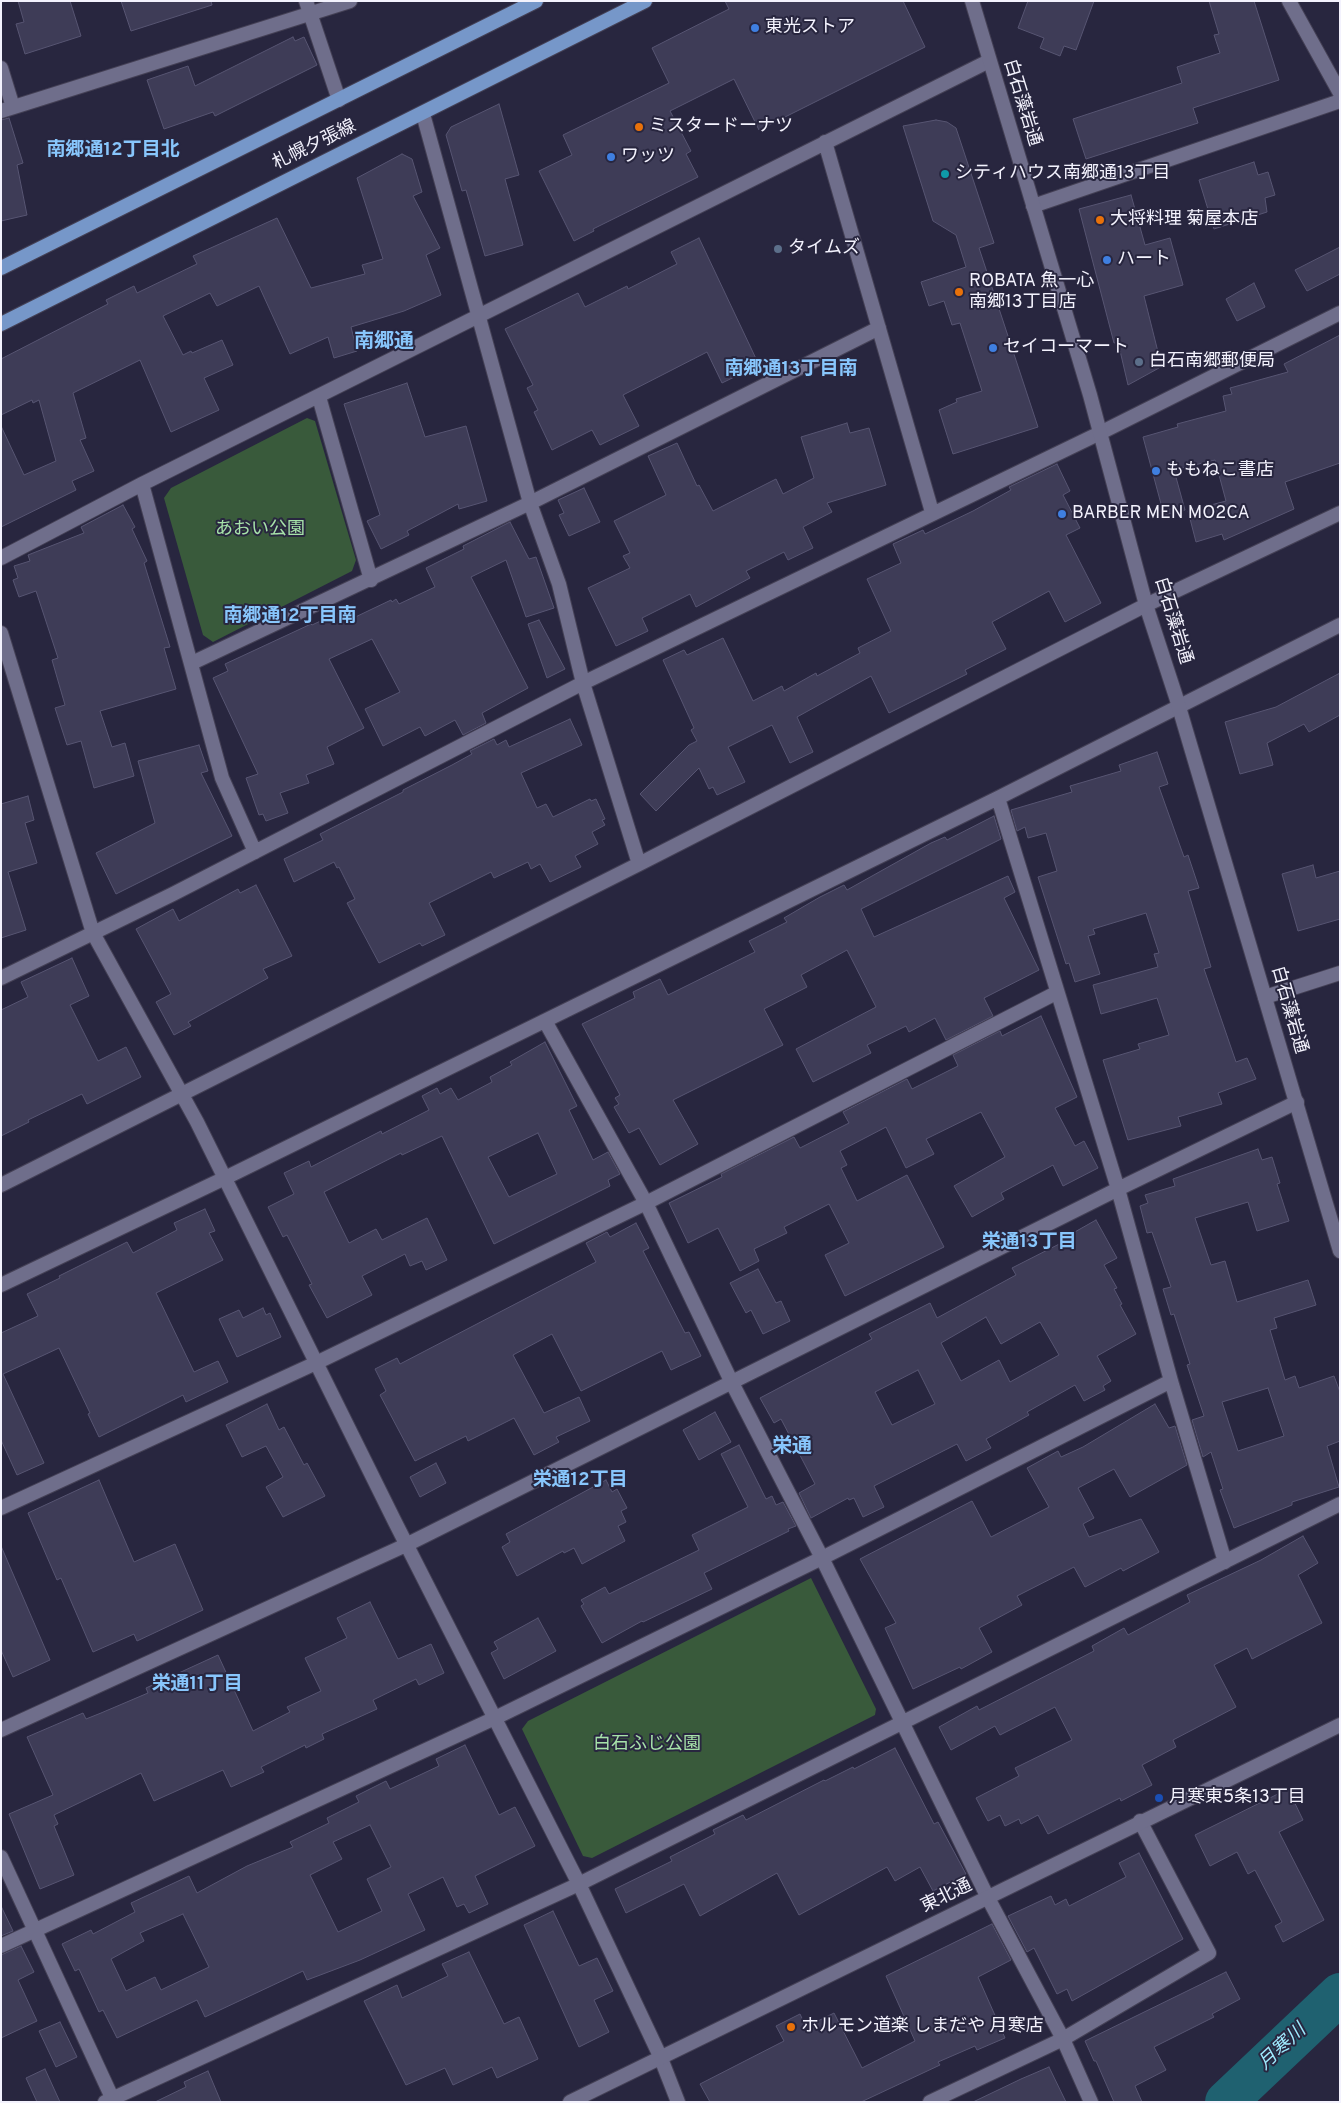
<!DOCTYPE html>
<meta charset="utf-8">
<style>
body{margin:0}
#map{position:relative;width:1341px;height:2103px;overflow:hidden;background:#28263f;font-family:Overpass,sans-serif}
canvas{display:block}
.frame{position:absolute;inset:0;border:2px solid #f3f2fd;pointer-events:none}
</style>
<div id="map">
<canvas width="1341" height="2103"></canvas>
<div class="frame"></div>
</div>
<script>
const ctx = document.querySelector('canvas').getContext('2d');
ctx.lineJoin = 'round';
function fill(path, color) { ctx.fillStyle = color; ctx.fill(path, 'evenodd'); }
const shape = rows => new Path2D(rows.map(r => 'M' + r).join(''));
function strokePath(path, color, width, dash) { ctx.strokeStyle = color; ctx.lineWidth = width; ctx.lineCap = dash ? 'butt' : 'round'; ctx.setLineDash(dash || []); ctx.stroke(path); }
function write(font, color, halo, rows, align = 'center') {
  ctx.font = font + ' Overpass,"Noto Sans JP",sans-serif'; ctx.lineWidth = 4; ctx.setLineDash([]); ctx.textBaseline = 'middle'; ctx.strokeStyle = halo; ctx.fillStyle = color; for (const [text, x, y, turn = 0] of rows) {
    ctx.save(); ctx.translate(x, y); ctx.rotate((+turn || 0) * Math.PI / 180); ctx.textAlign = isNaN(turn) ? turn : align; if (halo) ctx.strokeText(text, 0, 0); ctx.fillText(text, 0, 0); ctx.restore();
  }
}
const green = shape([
 [307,418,315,421,356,560,352,571,213,642,203,635,164,498,171,488],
 [811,1578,876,1709,875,1715,592,1858,583,1856,522,1729,528,1721]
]);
const river = shape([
 [1226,2102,1340,1994]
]);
const building = shape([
 [18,1,70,1,81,36,25,54,16,24,24,22,18,1],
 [121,1,211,1,212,5,131,31,121,1],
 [725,1,903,1,925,47,759,130,734,79,670,111,691,151,686,154,698,177,593,229,594,231,574,241,539,171,572,155,563,135,669,83,652,48,729,9,725,1],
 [1028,1,1094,1,1076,50,1064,46,1060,56,1040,48,1044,38,1018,28,1028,1],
 [1209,1,1254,1,1279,80,1193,108,1198,123,1086,159,1073,119,1182,83,1177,67,1220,53,1214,35,1219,34,1209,1],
 [293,37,295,41,304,37,317,65,215,116,213,112,164,129,147,80,188,66,195,86,293,37],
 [499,104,519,175,505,179,523,245,485,256,466,190,462,191,446,135,451,127,499,104],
 [9,118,23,163,17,165,27,215,1,221,1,120,9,118],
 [936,120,947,122,956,128,994,243,979,248,1038,427,953,454,939,410,957,402,956,399,982,391,960,323,952,325,944,301,929,306,921,282,966,267,956,235,933,221,903,126,936,120],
 [402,154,412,159,422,192,413,196,440,248,426,255,441,295,404,311,351,327,357,351,334,358,328,337,290,354,259,286,217,306,210,293,163,316,183,355,191,351,192,353,222,340,233,365,204,378,219,410,171,432,140,360,73,393,86,438,80,440,94,471,72,481,76,490,1,527,1,426,24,475,56,461,39,400,33,403,32,400,1,415,1,359,108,304,106,300,134,286,137,293,197,264,193,256,277,218,311,288,365,274,362,265,383,259,357,178,402,154],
 [1254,162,1258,175,1268,172,1275,195,1265,198,1267,212,1214,229,1199,180,1254,162],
 [1131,195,1145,245,1170,238,1183,285,1144,296,1158,352,1152,355,1159,368,1128,385,1118,342,1114,343,1079,209,1131,195],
 [699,238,759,365,722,383,707,352,623,395,639,426,600,445,592,430,552,450,534,412,538,410,527,388,533,385,505,329,578,293,585,307,627,286,628,289,677,264,671,252,699,238],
 [1340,247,1340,274,1307,291,1295,270,1340,247],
 [1254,283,1265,307,1237,321,1226,299,1254,283],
 [1340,335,1340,463,1285,482,1294,509,1224,540,1222,534,1196,542,1188,511,1226,501,1215,460,1174,470,1185,510,1164,515,1143,437,1178,427,1177,424,1226,411,1223,396,1232,394,1230,388,1288,372,1284,364,1340,335],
 [407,383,425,437,466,426,487,501,459,509,458,504,407,531,409,535,381,549,367,521,380,515,344,404,407,383],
 [847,423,850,433,869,428,886,485,827,503,832,512,803,527,813,548,788,560,784,552,746,571,750,578,696,607,690,594,642,618,648,631,616,646,588,588,630,568,623,556,630,553,614,521,666,495,648,456,677,443,697,486,699,485,713,511,776,479,783,494,814,478,801,437,847,423],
 [1057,464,1070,491,1063,495,1080,528,1066,535,1101,603,1065,622,1049,591,992,622,1006,649,965,670,967,674,889,713,871,676,797,717,813,752,790,763,772,725,728,747,745,782,717,795,713,787,709,789,699,768,656,811,640,794,689,745,697,741,691,730,694,728,663,660,684,650,687,655,723,638,753,701,782,686,784,691,816,673,817,676,860,653,858,648,891,631,867,579,901,563,893,544,923,530,925,534,973,511,1011,490,1009,487,1057,464],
 [584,488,600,522,569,536,559,515,564,513,558,500,584,488],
 [123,505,135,527,132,529,147,561,144,563,170,647,164,648,176,689,100,711,112,747,125,743,134,776,94,788,81,741,67,745,55,708,65,705,52,660,58,658,36,591,19,597,13,580,18,578,14,566,30,561,28,555,84,533,81,527,123,505],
 [510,522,529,559,536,557,554,608,526,617,506,560,471,577,528,688,482,713,486,723,463,735,455,720,425,736,420,727,383,746,365,709,400,692,372,639,329,659,364,728,327,747,334,764,306,775,309,783,280,793,288,813,266,821,263,814,259,815,246,778,258,774,213,678,228,671,225,664,311,624,312,625,342,611,347,621,391,600,392,602,396,599,399,604,435,587,426,568,464,549,463,546,510,522],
 [539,620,565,669,547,678,528,624,539,620],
 [1340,673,1340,715,1309,732,1304,724,1267,743,1273,765,1240,774,1225,722,1276,707,1340,673],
 [570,719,582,745,521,773,537,808,546,804,553,817,590,799,591,801,596,799,605,819,602,820,605,825,592,832,598,844,575,856,581,867,550,882,540,864,531,869,528,862,494,878,491,872,429,903,445,935,422,946,420,943,379,963,347,903,355,899,339,867,337,868,334,862,294,882,284,859,323,840,320,834,403,792,403,790,452,765,472,754,470,751,494,739,497,745,506,740,509,747,570,719],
 [199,745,208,771,201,773,232,836,116,894,96,853,155,823,138,761,199,745],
 [1157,752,1168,784,1159,787,1184,857,1188,855,1199,888,1188,891,1211,967,1204,969,1236,1062,1247,1058,1256,1079,1218,1093,1222,1104,1178,1117,1181,1126,1128,1140,1103,1060,1140,1049,1138,1044,1169,1035,1157,998,1101,1014,1093,985,1158,967,1154,954,1159,953,1146,913,1093,929,1095,934,1088,936,1100,974,1075,982,1069,963,1066,964,1038,877,1057,871,1046,833,1028,838,1025,827,1017,831,1011,810,1072,792,1070,786,1121,771,1119,765,1157,752],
 [28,796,34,820,25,823,37,863,8,872,26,930,1,938,1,804,28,796],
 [994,816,1001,839,861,909,874,937,1008,876,1015,892,1004,898,1039,970,984,998,993,1016,946,1040,935,1018,909,1032,906,1026,867,1045,871,1053,813,1082,796,1049,876,1007,847,950,801,975,807,987,764,1009,783,1045,673,1100,698,1144,660,1165,639,1128,629,1133,614,1107,619,1104,615,1098,620,1095,582,1024,635,998,633,992,660,979,668,995,755,952,749,941,787,922,784,918,820,897,844,885,847,890,931,843,945,837,947,840,994,816],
 [1313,865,1316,878,1340,871,1340,919,1298,931,1282,874,1313,865],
 [256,885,292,956,263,969,268,978,188,1022,191,1026,174,1035,156,1002,171,994,136,929,173,909,179,921,238,889,240,893,256,885],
 [72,958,89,996,70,1005,98,1061,126,1047,141,1077,87,1104,82,1094,28,1120,29,1122,1,1136,1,1010,28,997,21,982,72,958],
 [1041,1016,1077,1097,1055,1108,1075,1146,1084,1141,1098,1168,1063,1186,1053,1165,1001,1193,1004,1199,972,1217,954,1186,1005,1157,981,1112,926,1139,934,1154,906,1168,886,1127,840,1151,847,1165,841,1168,857,1201,907,1175,944,1247,845,1296,825,1255,849,1243,829,1204,784,1227,787,1233,754,1249,759,1261,740,1271,718,1228,688,1243,669,1203,722,1177,721,1174,794,1137,800,1148,849,1123,843,1112,907,1079,912,1089,958,1066,953,1055,1000,1031,1002,1036,1041,1016],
 [545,1042,577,1106,569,1110,593,1160,608,1152,620,1174,608,1180,610,1186,494,1244,442,1136,402,1155,401,1153,324,1192,349,1243,376,1229,382,1240,427,1218,447,1260,426,1270,422,1261,410,1266,405,1254,362,1276,372,1295,327,1318,309,1285,312,1284,287,1235,283,1237,268,1207,294,1194,284,1173,309,1161,311,1167,381,1131,382,1134,429,1110,422,1096,437,1088,440,1094,451,1088,458,1100,492,1082,490,1077,512,1065,510,1062,545,1042],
 [538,1133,557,1174,509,1197,488,1157,538,1133],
 [1258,1149,1262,1160,1272,1157,1280,1183,1277,1184,1289,1221,1257,1231,1248,1202,1195,1218,1211,1265,1225,1261,1237,1302,1308,1280,1316,1305,1274,1318,1277,1328,1270,1330,1285,1380,1295,1376,1299,1388,1334,1376,1340,1392,1340,1441,1327,1446,1339,1487,1292,1502,1292,1505,1234,1528,1220,1490,1223,1489,1211,1452,1203,1457,1192,1420,1204,1416,1187,1365,1190,1364,1174,1314,1171,1315,1163,1289,1171,1287,1152,1232,1147,1233,1140,1206,1148,1203,1145,1195,1175,1186,1173,1179,1258,1149],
 [1268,1388,1284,1436,1238,1451,1222,1402,1268,1388],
 [205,1209,215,1231,209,1233,223,1260,156,1293,194,1372,218,1361,228,1382,186,1402,183,1395,99,1437,88,1414,90,1413,59,1348,3,1374,44,1463,17,1475,1,1440,1,1333,38,1316,27,1294,60,1278,59,1276,127,1242,133,1253,177,1230,174,1223,205,1209],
 [1096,1220,1117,1258,1104,1265,1117,1288,1114,1289,1122,1304,1120,1305,1136,1334,1097,1356,1111,1381,1103,1386,1105,1390,1084,1401,1075,1385,1027,1412,1029,1415,986,1439,991,1448,966,1461,957,1444,874,1486,884,1507,863,1517,854,1498,849,1500,848,1498,811,1518,799,1493,815,1484,781,1419,774,1423,760,1398,872,1339,869,1334,930,1303,937,1318,1016,1275,1012,1268,1075,1236,1073,1233,1096,1220],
 [986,1317,1001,1344,1040,1322,1059,1355,1010,1382,999,1360,961,1381,941,1343,986,1317],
 [918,1370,935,1404,892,1425,875,1392,918,1370],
 [636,1223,649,1248,643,1251,685,1333,689,1332,701,1356,671,1370,662,1351,581,1391,552,1334,513,1355,544,1413,579,1397,590,1421,556,1437,559,1442,534,1455,514,1418,468,1441,466,1436,415,1461,380,1395,386,1391,375,1369,397,1358,400,1364,596,1262,586,1243,607,1232,610,1237,636,1223],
 [758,1269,776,1303,781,1301,790,1321,763,1334,751,1310,746,1313,730,1283,758,1269],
 [263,1308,266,1315,270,1313,281,1337,237,1357,219,1319,239,1310,243,1318,263,1308],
 [267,1404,279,1430,284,1427,304,1465,307,1463,325,1496,283,1517,266,1487,283,1477,266,1446,242,1457,226,1425,267,1404],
 [1155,1404,1169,1428,1175,1426,1187,1465,1130,1497,1114,1469,1078,1488,1094,1518,1083,1524,1089,1537,1141,1519,1159,1552,1123,1571,1121,1568,1085,1587,1074,1567,1017,1596,1022,1605,979,1628,992,1652,961,1669,960,1667,913,1689,885,1628,896,1623,860,1559,972,1501,991,1537,1049,1507,1027,1468,1058,1451,1061,1457,1083,1447,1155,1404],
 [715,1412,731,1442,699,1460,683,1430,715,1412],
 [739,1445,766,1499,772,1496,776,1505,783,1502,796,1526,788,1529,789,1531,704,1573,712,1589,643,1622,642,1621,602,1643,581,1606,584,1604,581,1600,605,1587,609,1594,699,1550,692,1535,748,1507,721,1454,739,1445],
 [436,1463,446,1483,420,1497,410,1477,436,1463],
 [99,1480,134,1562,175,1544,203,1610,137,1641,134,1634,93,1652,61,1578,57,1580,28,1513,99,1480],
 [606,1480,612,1492,617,1489,627,1508,621,1511,626,1522,618,1526,625,1541,582,1564,574,1548,564,1553,563,1551,517,1576,502,1547,510,1542,506,1534,606,1480],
 [1303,1536,1318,1563,1298,1575,1322,1623,1252,1659,1247,1648,1214,1665,1236,1707,1173,1740,1176,1747,1142,1765,1152,1785,1121,1801,1120,1798,1048,1834,1038,1815,1021,1824,1019,1819,1005,1826,1000,1815,988,1821,976,1798,1019,1776,1015,1768,1072,1740,1055,1707,1000,1735,995,1726,951,1750,939,1727,977,1706,979,1710,1065,1666,1094,1651,1092,1646,1124,1628,1128,1635,1190,1602,1187,1595,1261,1560,1303,1536],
 [1,1546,50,1660,13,1677,1,1650,1,1546],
 [370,1602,398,1659,431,1644,444,1673,419,1685,416,1679,373,1700,377,1709,322,1734,324,1739,306,1748,305,1745,261,1767,264,1772,231,1787,223,1770,154,1801,141,1773,54,1815,58,1824,54,1826,74,1875,40,1889,9,1814,53,1795,27,1737,83,1713,86,1719,101,1713,148,1693,146,1688,218,1655,253,1731,290,1712,287,1707,321,1691,305,1658,347,1638,337,1618,370,1602],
 [538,1618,556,1651,504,1679,491,1653,498,1649,494,1642,538,1618],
 [465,1745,499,1815,515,1807,535,1846,475,1876,488,1904,469,1913,464,1904,457,1907,443,1877,408,1894,425,1930,360,1960,307,1980,303,1971,205,2017,197,2000,117,2038,103,2010,99,2012,79,1969,75,1971,62,1944,91,1930,93,1934,135,1912,131,1903,189,1876,197,1893,247,1866,293,1847,290,1842,329,1823,327,1818,359,1802,356,1796,386,1781,390,1789,439,1766,436,1759,465,1745],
 [370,1825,391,1867,367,1879,382,1911,338,1932,310,1875,342,1859,333,1842,370,1825],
 [183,1914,209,1967,161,1990,155,1977,126,1991,111,1959,144,1941,140,1933,183,1914],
 [895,1748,934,1824,938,1822,966,1874,933,1891,920,1867,895,1881,887,1867,799,1915,777,1873,700,1916,684,1884,626,1913,615,1889,672,1861,670,1857,715,1834,713,1830,743,1815,746,1820,824,1780,825,1781,853,1767,854,1769,895,1748],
 [1288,1789,1303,1820,1279,1832,1324,1920,1283,1942,1275,1926,1282,1922,1255,1870,1248,1874,1237,1852,1210,1866,1195,1835,1288,1789],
 [1139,1853,1183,1939,1072,2001,1067,1989,1057,1994,1034,1948,1027,1952,1008,1916,1051,1896,1055,1905,1066,1899,1069,1906,1126,1877,1119,1863,1139,1853],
 [1,1906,13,1931,1,1936,1,1906],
 [553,1911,579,1966,597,1958,613,1991,594,2000,609,2032,579,2047,524,1925,553,1911],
 [992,1924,1011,1960,978,1977,1005,2038,977,2050,975,2046,938,2062,940,2065,861,2102,710,2102,700,2084,784,2041,776,2026,800,2014,806,2027,834,2013,862,2068,915,2041,886,1976,992,1924],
 [21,1946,34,1972,18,1980,37,2021,1,2038,1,1955,21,1946],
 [469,1952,504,2024,519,2017,538,2059,497,2078,492,2067,453,2085,445,2068,406,2085,364,2001,397,1985,402,1998,448,1976,442,1964,469,1952],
 [1226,1972,1240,1999,1212,2014,1214,2017,1154,2047,1166,2070,1135,2086,1142,2102,1114,2102,1096,2061,1094,2061,1085,2041,1226,1972],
 [60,2022,77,2057,56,2067,39,2031,60,2022],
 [1049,2067,1066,2102,973,2102,1021,2079,1049,2067],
 [45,2069,60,2102,37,2102,26,2078,45,2069],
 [208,2071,221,2102,155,2102,186,2087,184,2082,208,2071]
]);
const minor = shape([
 [306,1,339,100],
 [1289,1,1340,93],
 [1,68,13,107],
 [1,111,350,1],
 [423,114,530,503,559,584,583,683,639,864],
 [825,142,932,512],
 [1033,206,1340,101],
 [319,397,371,580],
 [142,484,222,778,255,852],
 [1,558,142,484,989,61],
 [1,633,93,933,197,1122,395,1522,579,1884,660,2056,678,2102],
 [192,663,530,503,879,328],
 [998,798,1118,1189,1171,1381,1225,1562],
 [1,978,173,894,583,683,1100,433,1340,313],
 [1265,997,1340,973],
 [545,1021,646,1203,731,1381,822,1558,988,1898,1063,2039,1091,2102],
 [1,1185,639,864,1146,605,1340,513],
 [1,1285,225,1178,998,798,1340,625],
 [1,1508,316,1363,646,1203,1056,993],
 [1,1730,406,1545,1118,1189,1297,1102],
 [1,1857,114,2102],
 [1,1946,495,1718,822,1558,1171,1381],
 [105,2102,579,1884,1340,1504],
 [930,2102,1063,2039,1209,1953,1140,1821]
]);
const tertiary = shape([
 [570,2102,1340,1725]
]);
const secondary = shape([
 [972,1,1090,395,1146,605,1176,697,1340,1251]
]);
const primary = shape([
 [1,268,536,1],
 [1,324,645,1]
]);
const markers = [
 [755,28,5,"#3f7fe0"],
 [639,127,5,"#e8710a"],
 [611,157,5,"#3f7fe0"],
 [945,174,5,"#0f9aa8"],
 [1100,220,5,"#e8710a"],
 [778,249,5,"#5c6f8a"],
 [1107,260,5,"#3f7fe0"],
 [959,292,5,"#e8710a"],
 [993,348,5,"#3f7fe0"],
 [1139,362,5,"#5c6f8a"],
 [1156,471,5,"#3f7fe0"],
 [1062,514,5,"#3f7fe0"],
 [1159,1798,5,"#1a4fb4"],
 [791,2027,5,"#e8710a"]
];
const poiNames = [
 ["東光ストア",765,28],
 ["ミスタードーナツ",649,127],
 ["ワッツ",621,157],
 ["シティハウス南郷通13丁目",955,174],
 ["大将料理 菊屋本店",1110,220],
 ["タイムズ",788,249],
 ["ハート",1117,260],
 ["ROBATA 魚一心",969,282],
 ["南郷13丁目店",969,303],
 ["セイコーマート",1003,348],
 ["白石南郷郵便局",1149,362],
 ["ももねこ書店",1166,471],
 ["BARBER MEN MO2CA",1072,514],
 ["月寒東5条13丁目",1169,1798],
 ["ホルモン道楽 しまだや 月寒店",801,2027]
];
const streetNames = [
 ["白石藻岩通",1021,103,73],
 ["札幌夕張線",315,146,-26],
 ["白石藻岩通",1172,621,73],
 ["白石藻岩通",1288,1010,74],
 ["東北通",947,1897,-26]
];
const parkNames = [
 ["あおい公園",260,530],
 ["白石ふじ公園",647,1745]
];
const neighbourhoodNames = [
 ["南郷通12丁目北",113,151],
 ["南郷通13丁目南",791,370],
 ["南郷通12丁目南",290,617],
 ["栄通13丁目",1029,1243],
 ["栄通12丁目",580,1481],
 ["栄通11丁目",197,1685]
];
const waterNames = [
 ["月寒川",1283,2048,-43]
];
const quarterNames = [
 ["南郷通",384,343],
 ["栄通",792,1448]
];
fill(green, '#395a3b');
strokePath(river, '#1f6170', 42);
fill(building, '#3e3c57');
strokePath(building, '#575572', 1);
strokePath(minor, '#444055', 16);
strokePath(tertiary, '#444055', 16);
strokePath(secondary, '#444055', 16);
strokePath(primary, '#444055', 16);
strokePath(minor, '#6f6e8b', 14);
strokePath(tertiary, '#6f6e8b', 14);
strokePath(secondary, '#6f6e8b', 14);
strokePath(primary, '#7697c9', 14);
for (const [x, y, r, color] of markers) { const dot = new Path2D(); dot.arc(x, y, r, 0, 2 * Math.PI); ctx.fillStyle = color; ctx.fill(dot); strokePath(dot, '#28263f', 2); }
write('18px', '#f3f2fd', '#28263f', poiNames, 'left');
write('18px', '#f3f2fd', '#28263f', streetNames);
write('18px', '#a7e2a9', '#28263f', parkNames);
write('bold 19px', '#88c6fc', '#28263f', neighbourhoodNames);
write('italic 19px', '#9feafe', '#28263f', waterNames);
write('bold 20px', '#88c6fc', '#28263f', quarterNames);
</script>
